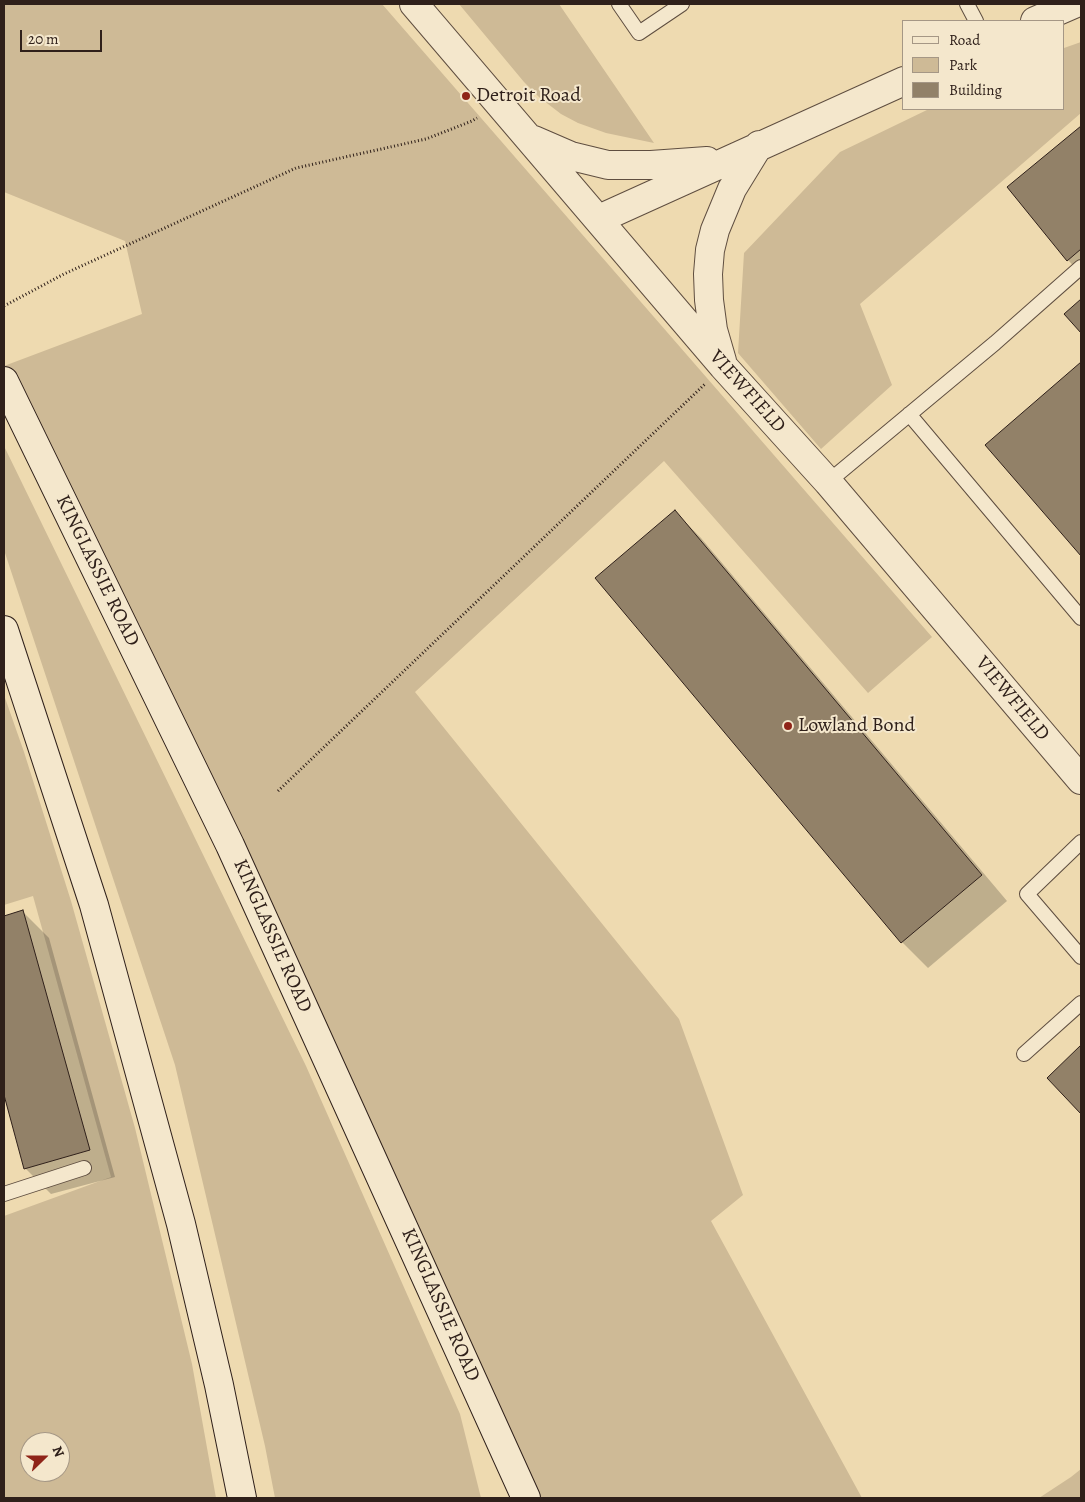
<!DOCTYPE html>
<style>
body{margin:0}
#map{position:relative;width:1085px;height:1502px;overflow:hidden;background:#eedab0;font-family:Alegreya,serif}
canvas{display:block}
.frame{position:absolute;inset:0;border:5px solid #2f201a;pointer-events:none}
.legend{position:absolute;left:902px;top:20px;width:162px;height:90px;box-sizing:border-box;background:#f4e7cc;border:1px solid #a59785;margin:0;padding:6px 9px;list-style:none;font-size:15px;color:#2f201a}
.legend li{display:flex;align-items:center;gap:10px;height:25px}
.legend b{width:25px;border:1px solid #a59785}
.north{position:absolute;left:20px;top:1432px;width:50px;height:50px;box-sizing:border-box;background:#f4e7cc;border:1px solid #a59785;border-radius:50%;rotate:68deg;font-size:14px;font-weight:700;line-height:20px;text-align:center;color:#2f201a}
.north::after{content:'';display:block;margin:auto;width:18px;height:22px;background:#8f2418;clip-path:polygon(50% 0,100% 100%,50% 72%,0 100%)}
.scale{position:absolute;left:20px;top:30px;width:82px;height:22px;box-sizing:border-box;border:2px solid #2f201a;border-top:0;padding-left:6px;font-size:15px;line-height:18px;white-space:nowrap;color:#2f201a;-webkit-text-stroke:4px #f4e7cc;paint-order:stroke}
</style>
<div id="map">
<canvas width="1085" height="1502"></canvas>
<div class="frame"></div>
<ul class="legend">
<li><b style="height:6px;background:#f4e7cc"></b>Road</li>
<li><b style="height:14px;background:#ceba96"></b>Park</li>
<li><b style="height:14px;background:#928168"></b>Building</li>
</ul>
<div class="north">N</div>
<div class="scale">20 m</div>
</div>
<script>
const ctx = document.querySelector('canvas').getContext('2d');
ctx.lineJoin = 'round';
function fill(path, color) { ctx.fillStyle = color; ctx.fill(path, 'evenodd'); }
const shape = rows => new Path2D(rows.map(r => 'M' + r).join(''));
function strokePath(path, color, width, dash) { ctx.strokeStyle = color; ctx.lineWidth = width; ctx.lineCap = dash ? 'butt' : 'round'; ctx.setLineDash(dash || []); ctx.stroke(path); }
function write(font, color, halo, rows, align = 'center') {
  ctx.font = font + ' Alegreya,serif'; ctx.lineWidth = 4; ctx.setLineDash([]); ctx.textBaseline = 'middle'; ctx.strokeStyle = halo; ctx.fillStyle = color; for (const [text, x, y, turn = 0] of rows) {
    ctx.save(); ctx.translate(x, y); ctx.rotate((+turn || 0) * Math.PI / 180); ctx.textAlign = isNaN(turn) ? turn : align; if (halo) ctx.strokeText(text, 0, 0); ctx.fillText(text, 0, 0); ctx.restore();
  }
}
const green = shape([
 [4,4,382,4,932,637,868,693,664,461,415,692,679,1019,743,1195,711,1221,862,1498,526,1498,4,381,4,366,142,314,125,241,4,192],
 [459,4,559,4,654,143,606,133,578,123,561,114,539,97,524,82],
 [1081,42,1081,113,860,304,892,385,821,449,738,353,744,253,840,152,929,109,1064,109,1064,48],
 [4,446,306,1066,460,1414,481,1498,275,1498,265,1446,175,1065,4,550],
 [4,695,24,752,71,901,135,1128,192,1364,216,1498,4,1498,4,1216,111,1177,33,896,4,905],
 [30,1442,60,1442,60,1472,30,1472],
 [1081,1469,1081,1498,1039,1498,1071,1477]
]);
const shadow = shape([
 [1081,128,1081,274,1068,260,1008,188],
 [1081,363,1081,554,987,445],
 [675,512,701,538,1007,901,928,968,902,942,596,578],
 [23,912,49,938,115,1177,51,1194,25,1168,4,1091,4,917],
 [1081,1047,1081,1113,1049,1078]
]);
const building = shape([
 [1081,126,1081,249,1067,261,1007,187,1081,126],
 [1081,299,1081,333,1064,314,1081,299],
 [1081,362,1081,556,985,445,1081,362],
 [675,510,982,875,901,943,595,578,675,510],
 [23,910,90,1150,24,1169,4,1095,4,916,23,910],
 [1081,1045,1081,1114,1047,1078,1081,1045]
]);
const path = shape([
 [4,306,64,274,296,168,426,139,472,121,477,118],
 [278,791,705,384]
]);
const service = shape([
 [619,4,639,33,682,4],
 [967,4,976,21],
 [909,414,1081,618],
 [828,482,995,343,1081,267],
 [1081,842,1027,894,1081,957],
 [1024,1054,1081,1003],
 [4,1194,84,1168]
]);
const minor = shape([
 [414,4,723,366,828,482,1081,780],
 [1035,21,1074,4],
 [534,140,571,156,608,165,651,165,707,161],
 [599,219,904,81],
 [722,361,713,330,709,300,708,274,710,250,715,230,732,189,759,145]
]);
const secondary = shape([
 [4,381,230,845,526,1498],
 [4,630,94,905,181,1224,219,1385,242,1498]
]);
const markers = [
 [466,96,5,"#8f2418"],
 [788,726,5,"#8f2418"]
];
const poiNames = [
 ["Detroit Road",476,96],
 ["Lowland Bond",798,726]
];
const streetNames = [
 ["VIEWFIELD",747,392,48],
 ["KINGLASSIE ROAD",97,571,64],
 ["VIEWFIELD",1012,699,50],
 ["KINGLASSIE ROAD",272,936,66],
 ["KINGLASSIE ROAD",440,1305,66]
];
fill(green, '#ceba96');
fill(shadow, '#0003');
fill(building, '#928168');
strokePath(building, '#2f201a', 1);
strokePath(service, '#5f4e40', 16);
strokePath(minor, '#5f4e40', 30);
strokePath(secondary, '#2f201a', 30);
strokePath(path, '#2f201a', 3, [1, 2.5]);
strokePath(service, '#f4e7cc', 14);
strokePath(minor, '#f4e7cc', 28);
strokePath(secondary, '#f4e7cc', 28);
for (const [x, y, r, color] of markers) { const dot = new Path2D(); dot.arc(x, y, r, 0, 2 * Math.PI); ctx.fillStyle = color; ctx.fill(dot); strokePath(dot, '#f4e7cc', 2); }
write('20px', '#2f201a', '#f4e7cc', poiNames, 'left');
write('20px', '#2f201a', '#f4e7cc', streetNames);
</script>
